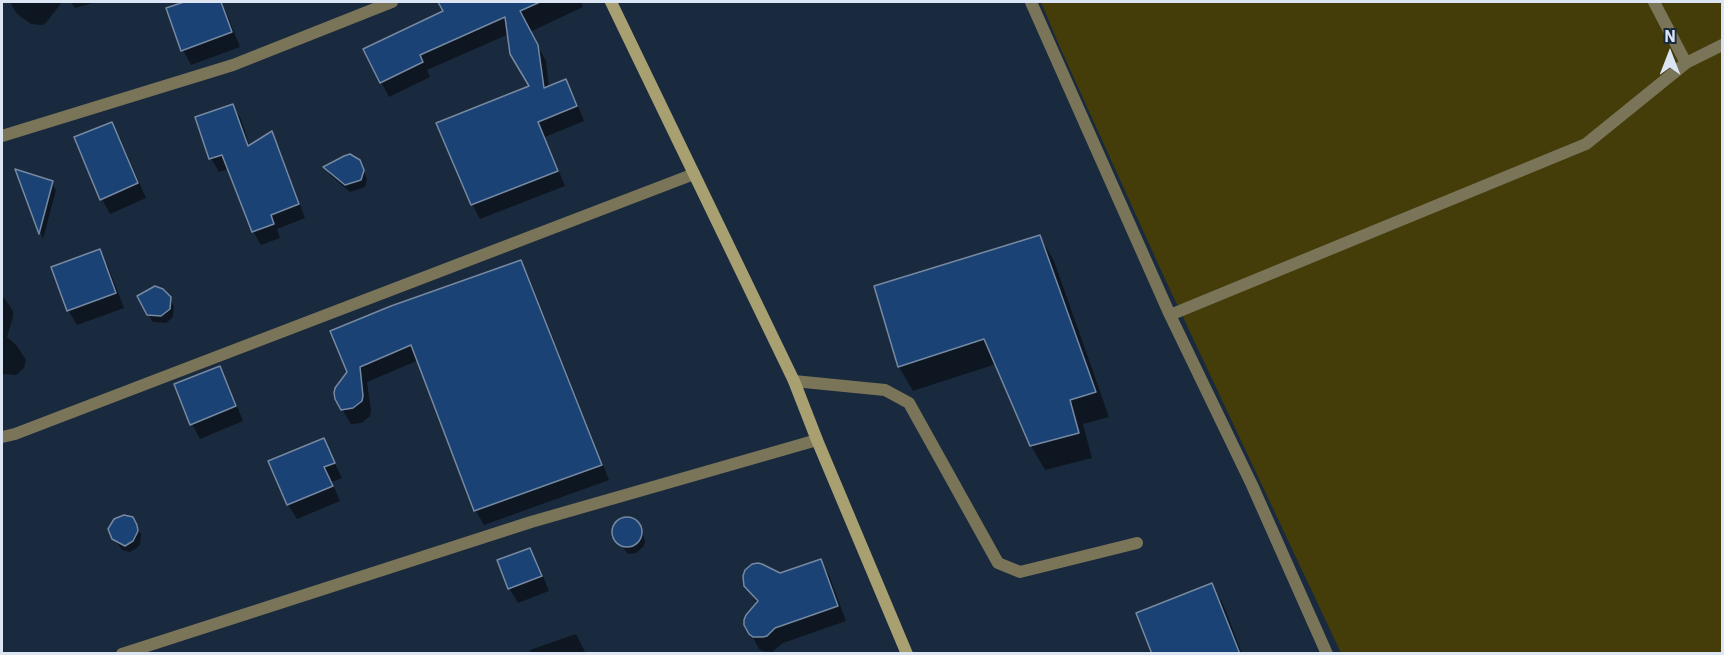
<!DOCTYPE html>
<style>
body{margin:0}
#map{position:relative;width:1724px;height:655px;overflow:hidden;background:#1a2a3e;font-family:"IBM Plex Sans",sans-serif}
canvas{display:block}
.frame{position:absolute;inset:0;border:3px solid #dbe5f3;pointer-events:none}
.north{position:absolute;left:1640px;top:24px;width:60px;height:60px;-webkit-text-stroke:4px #1a2a3e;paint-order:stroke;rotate:0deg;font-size:16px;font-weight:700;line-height:24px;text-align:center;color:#dbe5f3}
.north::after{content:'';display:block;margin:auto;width:21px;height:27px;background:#dbe5f3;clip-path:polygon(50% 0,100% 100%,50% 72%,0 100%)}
</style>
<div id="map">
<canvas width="1724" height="655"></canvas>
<div class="frame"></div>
<div class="north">N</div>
</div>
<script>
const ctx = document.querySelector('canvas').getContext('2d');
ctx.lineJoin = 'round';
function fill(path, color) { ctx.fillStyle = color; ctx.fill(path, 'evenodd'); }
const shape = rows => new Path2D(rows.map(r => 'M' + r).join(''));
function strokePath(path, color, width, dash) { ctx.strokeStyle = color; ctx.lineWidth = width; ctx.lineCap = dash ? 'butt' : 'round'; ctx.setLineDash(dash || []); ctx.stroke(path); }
const green = shape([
 [1041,2,1722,2,1722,653,1341,653,1165,279,1059,45]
]);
const shadow = shape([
 [10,2,62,2,46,23,42,25,31,24,17,14],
 [71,2,96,2,75,8],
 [188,2,222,2,240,47,191,65,183,50,167,9],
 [456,2,581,2,583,7,530,32,546,61,549,88,565,81,574,96,584,121,545,137,565,186,480,219,472,204,531,87,509,34,427,70,430,77,389,97,365,50,445,12,443,7],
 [233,106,241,119,250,147,271,133,279,147,305,218,277,229,280,238,261,245,253,231,229,169,219,172,211,158],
 [111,123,120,138,146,198,110,214,102,199],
 [359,161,367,179,365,187,350,192,330,175,326,168],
 [17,172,52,183,56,190,43,239],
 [1040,237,1054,261,1109,417,1083,424,1092,458,1045,470,1031,446,996,364,913,391,899,367,876,287],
 [99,251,108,266,124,308,77,325,68,310],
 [521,262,529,277,609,480,484,525,476,511,419,360,367,382,371,411,370,416,362,423,351,424,336,399,349,372],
 [2,297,5,299,13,311,13,317,7,337,17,346,26,360,24,368,16,375,3,374,2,371],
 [139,297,169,298,174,306,173,317,166,323,153,322],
 [219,368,228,383,243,421,200,439,192,424],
 [323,440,342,478,332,482,340,501,297,519,288,505,270,462],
 [132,519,141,534,140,544,137,548,130,552,122,550,111,534],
 [623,519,628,519,637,523,642,531,645,541,644,546,636,553,628,554,614,536,615,526],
 [530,549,538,564,549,591,518,603,509,588],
 [821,561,829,575,846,621,783,643,772,652,763,651,759,649,746,625,757,604,746,585],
 [1212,585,1224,606,1242,654,1154,654],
 [576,634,586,654,531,654,530,650]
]);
const building = shape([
 [184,2,221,2,232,32,181,51,166,8,184,2],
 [438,2,540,2,520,11,538,45,544,88,566,79,577,106,538,122,558,171,471,205,436,123,529,86,510,54,505,17,420,55,423,62,380,83,363,49,443,11,438,2],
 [233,104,248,146,272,131,299,204,271,215,274,224,252,232,222,155,209,159,195,117,233,104],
 [112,122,138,183,100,200,74,137,112,122],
 [350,154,360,160,364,170,361,180,345,185,323,167,344,156,350,154],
 [15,169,53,181,39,234,15,169],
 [1040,235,1096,392,1070,400,1079,433,1030,446,984,339,898,367,874,286,1040,235],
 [100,249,116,293,67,311,51,267,100,249],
 [521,260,602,465,474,511,411,345,360,367,363,396,362,401,353,408,341,410,335,399,334,393,335,388,347,372,330,331,391,306,521,260],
 [155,286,163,289,171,297,170,309,161,316,147,315,137,296,155,286],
 [220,366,236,406,190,425,174,384,220,366],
 [324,438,335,463,324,467,333,486,287,505,268,461,324,438],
 [124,515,133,517,137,525,138,531,133,541,125,546,112,539,108,529,114,519,124,515],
 '612 532a15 15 0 1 1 30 0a15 15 0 1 1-30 0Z',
 [530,548,542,576,508,589,497,560,530,548],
 [821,559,838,606,775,628,767,636,763,637,753,637,749,634,744,625,744,620,746,615,758,601,744,586,743,576,745,570,752,564,758,563,762,564,780,573,821,559],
 [1212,583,1240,654,1152,654,1136,613,1212,583]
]);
const service = shape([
 [1031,2,1170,315,1252,485,1327,654],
 [1654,2,1686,63],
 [1170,315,1586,144,1686,63,1722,45],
 [794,381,885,390,909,403,998,563,1020,572,1137,543]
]);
const minor = shape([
 [2,136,233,65,392,2],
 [2,437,15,434,694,174],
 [122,654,531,522,817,440]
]);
const secondary = shape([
 [611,2,794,381,817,440,907,654]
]);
fill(green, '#443c09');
fill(shadow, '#0007');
fill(building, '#1b4274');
strokePath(building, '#7689a2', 1.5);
strokePath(service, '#7a7558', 12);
strokePath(minor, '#7a7558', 12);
strokePath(secondary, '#a9a071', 12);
</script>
